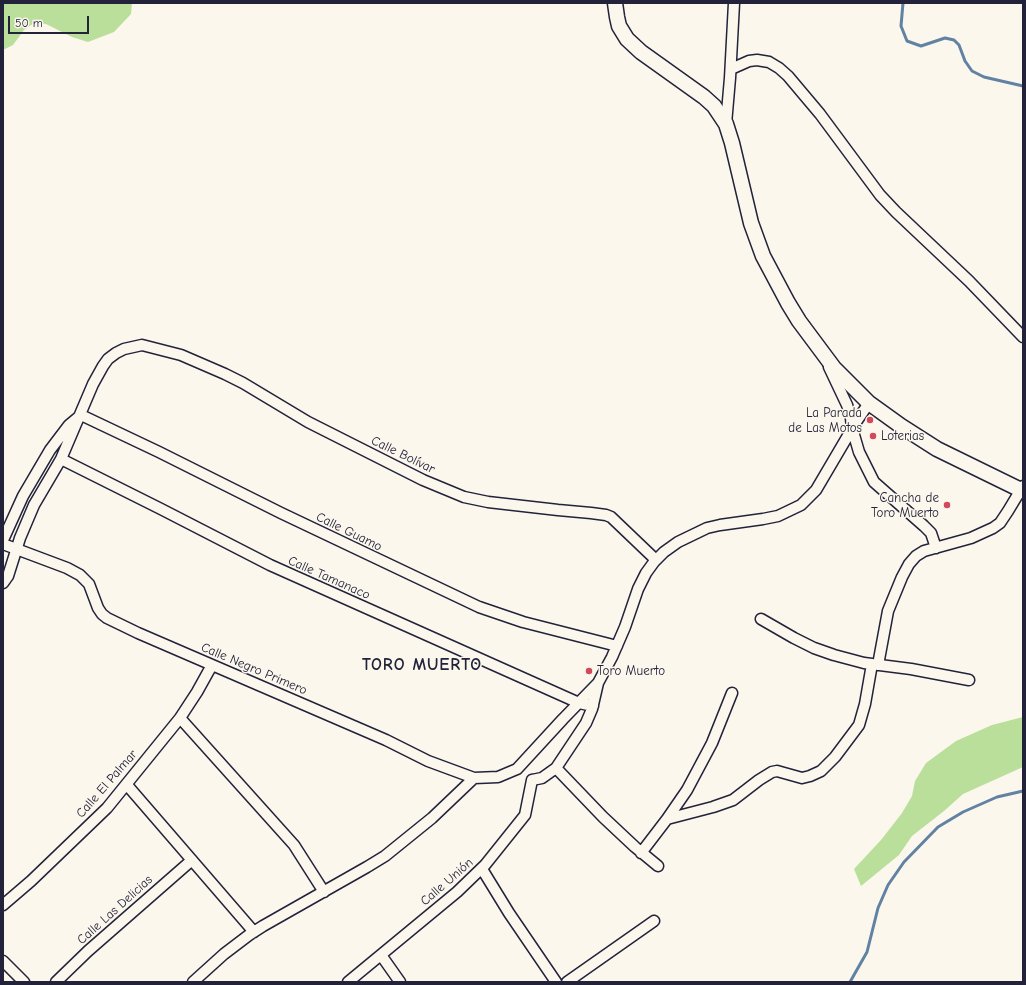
<!DOCTYPE html>
<meta charset="utf-8">
<style>
body{margin:0}
#map{position:relative;width:1026px;height:985px;overflow:hidden;background:#fbf7ec;font-family:"Comic Neue",sans-serif}
canvas{display:block}
.frame{position:absolute;inset:0;border:4px solid #22223b;pointer-events:none}
.scale{position:absolute;left:8px;top:16px;width:81px;height:18px;box-sizing:border-box;border:2px solid #22223b;border-top:0;padding-left:5px;font-size:12px;line-height:14px;white-space:nowrap;color:#22223b;-webkit-text-stroke:3px #fbf7ec;paint-order:stroke}
</style>
<div id="map">
<canvas width="1026" height="985"></canvas>
<div class="frame"></div>
<div class="scale">50 m</div>
</div>
<script>
const ctx = document.querySelector('canvas').getContext('2d');
ctx.lineJoin = 'round';
function fill(path, color) { ctx.fillStyle = color; ctx.fill(path, 'evenodd'); }
const shape = rows => new Path2D(rows.map(r => 'M' + r).join(''));
function strokePath(path, color, width, dash) { ctx.strokeStyle = color; ctx.lineWidth = width; ctx.lineCap = dash ? 'butt' : 'round'; ctx.setLineDash(dash || []); ctx.stroke(path); }
function write(font, color, halo, rows, align = 'center') {
  ctx.font = font + ' "Comic Neue",sans-serif'; ctx.lineWidth = 3; ctx.setLineDash([]); ctx.textBaseline = 'middle'; ctx.strokeStyle = halo; ctx.fillStyle = color; for (const [text, x, y, turn = 0] of rows) {
    ctx.save(); ctx.translate(x, y); ctx.rotate((+turn || 0) * Math.PI / 180); ctx.textAlign = isNaN(turn) ? turn : align; if (halo) ctx.strokeText(text, 0, 0); ctx.fillText(text, 0, 0); ctx.restore();
  }
}
const green = shape([
 [3,3,132,3,131,14,114,32,88,42,72,37,46,24,34,23,24,30,13,45,3,50],
 [1023,717,1023,767,963,794,944,811,912,836,899,855,861,886,854,869,881,840,902,813,912,796,915,781,926,763,956,741,992,725]
]);
const stream = shape([
 [903,3,901,26,907,41,921,46,945,38,954,40,959,45,965,61,972,71,984,77,1023,86],
 [850,982,867,952,878,908,888,885,904,862,938,827,963,812,997,797,1023,791]
]);
const street = shape([
 [731,69,749,61,757,60,769,62,779,68,788,76,820,114,880,195,896,212,969,281,1023,337],
 [726,124,730,78,734,3],
 [829,367,847,405,851,418,852,428,859,452,874,482,924,526,931,533,936,548],
 [61,459,161,509,270,565,579,703,593,706],
 [3,540,23,496,50,450,69,425,81,415,159,452,281,513,479,607,523,622,617,646],
 [3,544,67,568,80,575,89,584,98,608,102,614,107,618,138,633,386,740,428,761,474,778,498,777,517,769,563,719,598,683,612,657,625,627,638,589,646,573,654,562,664,552,678,542,707,528,720,525,763,519,778,516,801,505,816,490,856,422,869,403],
 [3,583,8,576,20,538,34,505,61,459,93,384,103,366,108,359,116,353,124,349,142,345,181,355,225,374,243,383,308,422,423,480,464,497,488,502,558,510,591,513,606,515,611,517,656,560],
 [761,619,794,638,814,648,834,655,864,663,911,669,969,680],
 [878,665,888,611,902,577,909,564,916,556,924,551,971,538,993,528,1000,523,1008,511,1023,486],
 [180,718,294,845,324,892],
 [556,768,603,817,635,847,658,866],
 [532,780,542,778,556,768,586,723,592,709,598,683],
 [127,785,254,932],
 [667,819,713,807,733,800,759,780,772,772,777,771,802,778,810,776,821,771,835,757,859,725,865,704,872,664],
 [641,853,667,819,687,790,712,743,732,693],
 [482,869,509,913,556,982],
 [3,905,31,881,107,808,180,718,197,692,212,665],
 [381,955,400,982],
 [3,961,24,982],
 [56,982,88,951,192,860],
 [193,982,224,954,249,935,263,926,367,867,385,856,432,818,474,778],
 [348,982,457,892,485,865,525,815,532,780],
 [567,982,654,921]
]);
const secondary = shape([
 [615,3,617,17,619,26,627,39,641,52,704,97,714,106,726,124,732,143,751,223,763,256,788,303,799,321,834,368,869,403,901,426,937,449,1023,491]
]);
const markers = [
 [870,420,4,"#d1495b"],
 [873,436,4,"#d1495b"],
 [947,505,4,"#d1495b"],
 [589,671,4,"#d1495b"]
];
const poiNames = [
 ["La Parada",862,413],
 ["de Las Motos",862,428],
 ["Loterias",881,436,"left"],
 ["Cancha de",939,498],
 ["Toro Muerto",939,513],
 ["Toro Muerto",597,671,"left"]
];
const streetNames = [
 ["Calle Bolívar",403,455,26],
 ["Calle Guamo",349,532,26],
 ["Calle Tamanaco",329,578,24],
 ["Calle Negro Primero",254,669,23],
 ["Calle El Palmar",107,784,-49],
 ["Calle Unión",447,882,-41],
 ["Calle Las Delicias",115,910,-42]
];
const districtNames = [
 ["TORO MUERTO",422,665]
];
fill(green, '#badf9a');
strokePath(stream, '#6182a3', 3);
strokePath(street, '#22223b', 13);
strokePath(secondary, '#22223b', 17);
strokePath(street, '#fbf7ec', 10);
strokePath(secondary, '#fbf7ec', 14);
for (const [x, y, r, color] of markers) { const dot = new Path2D(); dot.arc(x, y, r, 0, 2 * Math.PI); ctx.fillStyle = color; ctx.fill(dot); strokePath(dot, '#fbf7ec', 1.5); }
write('13px', '#22223b', '#fbf7ec', poiNames, 'right');
write('13px', '#22223b', '#fbf7ec', streetNames);
ctx.letterSpacing = '1px';
write('bold 17px', '#22223b', '#fbf7ec', districtNames);
ctx.letterSpacing = '0px';
</script>
